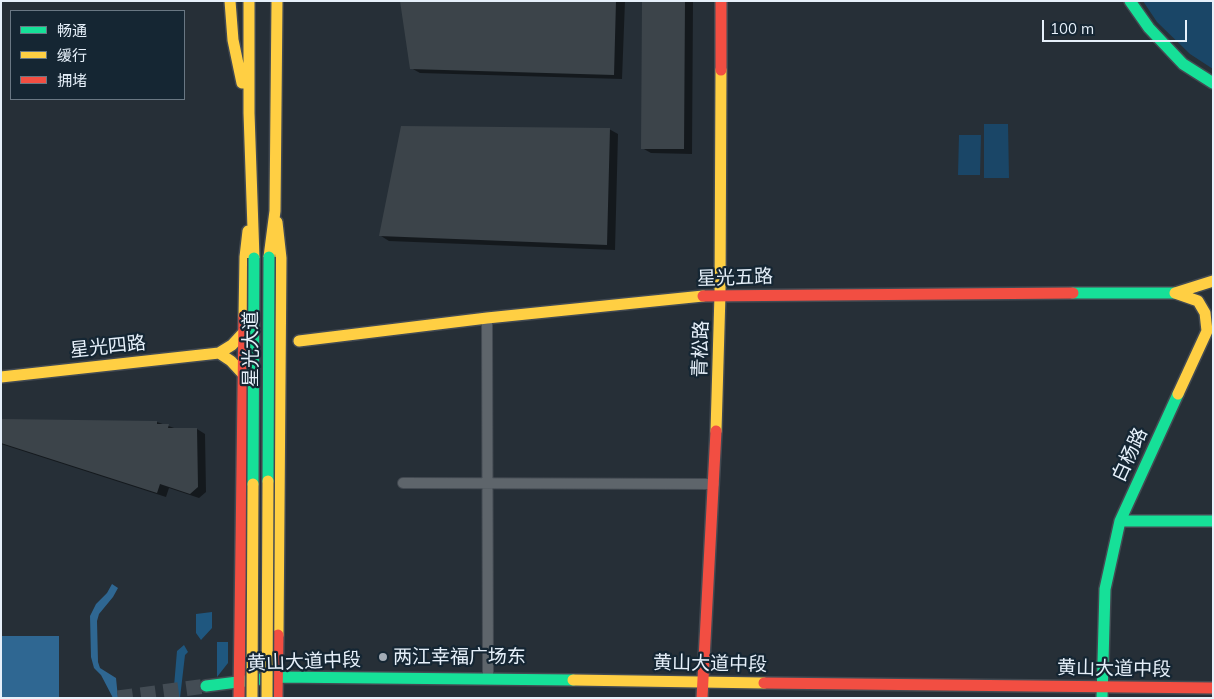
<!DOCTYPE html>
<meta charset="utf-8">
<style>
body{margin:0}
#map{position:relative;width:1214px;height:699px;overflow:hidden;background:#262f37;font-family:Mulish,"Noto Sans SC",sans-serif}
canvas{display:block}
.frame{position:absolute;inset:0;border:2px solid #e6f0fa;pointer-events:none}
.legend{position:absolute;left:10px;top:10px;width:175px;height:90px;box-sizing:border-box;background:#152633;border:1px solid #697783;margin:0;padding:6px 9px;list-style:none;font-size:15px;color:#e6f0fa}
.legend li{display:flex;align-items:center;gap:10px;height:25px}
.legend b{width:25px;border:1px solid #697783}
.scale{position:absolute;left:1042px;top:20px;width:145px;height:22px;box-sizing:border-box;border:2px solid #e6f0fa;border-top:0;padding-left:6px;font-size:15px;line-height:18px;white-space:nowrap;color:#e6f0fa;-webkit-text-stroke:4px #152633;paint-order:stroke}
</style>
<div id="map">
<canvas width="1214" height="699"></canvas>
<div class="frame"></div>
<ul class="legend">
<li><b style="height:6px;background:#16e098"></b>畅通</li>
<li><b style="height:6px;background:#ffcf43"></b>缓行</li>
<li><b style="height:6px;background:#f24e42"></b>拥堵</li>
</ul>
<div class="scale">100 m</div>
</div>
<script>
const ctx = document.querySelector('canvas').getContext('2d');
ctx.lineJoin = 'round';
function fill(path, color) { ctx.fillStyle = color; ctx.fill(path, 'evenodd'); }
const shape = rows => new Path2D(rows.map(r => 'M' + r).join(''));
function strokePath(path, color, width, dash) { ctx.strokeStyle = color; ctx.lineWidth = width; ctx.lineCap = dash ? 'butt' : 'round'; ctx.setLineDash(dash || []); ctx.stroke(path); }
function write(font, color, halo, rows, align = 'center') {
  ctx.font = font + ' Mulish,"Noto Sans SC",sans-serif'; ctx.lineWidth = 4.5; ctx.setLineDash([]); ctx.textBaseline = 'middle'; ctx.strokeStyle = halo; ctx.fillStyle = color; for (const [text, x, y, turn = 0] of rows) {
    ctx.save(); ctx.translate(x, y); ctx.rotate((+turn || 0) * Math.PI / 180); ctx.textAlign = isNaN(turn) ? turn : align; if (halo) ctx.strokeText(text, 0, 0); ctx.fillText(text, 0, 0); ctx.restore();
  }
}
const green = shape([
 [1143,1,1213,1,1213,69,1190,54,1157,22],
 [984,124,1008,124,1009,178,984,178],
 [959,135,981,135,980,175,958,175]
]);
const forest = shape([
 [212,612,212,628,201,640,196,633,196,614],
 [217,642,228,642,228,663,217,677],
 [184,645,188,652,185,655,180,698,173,698,177,651]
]);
const water = shape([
 [112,584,118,588,113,597,99,614,97,621,98,662,100,668,116,678,118,698,113,698,101,675,94,668,91,657,90,616,96,604,107,593],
 [1,636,59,636,59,698,1,698]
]);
const shadow = shape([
 [401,1,625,1,622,79,420,73,411,68],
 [643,1,693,1,692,154,651,153,642,148],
 [609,129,618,134,615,250,389,241,381,236],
 [1,420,157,422,177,429,197,429,205,434,206,492,199,498,169,488,166,497,1,444]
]);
const building = shape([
 [400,1,616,1,614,75,410,69],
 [642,1,685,1,684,149,641,149],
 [401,126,610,128,607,245,379,236],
 [1,419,157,421,157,424,169,424,168,428,197,428,198,487,190,494,160,484,157,493,1,443]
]);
const secondaryTunnel = shape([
 [118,698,206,686]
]);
const street = shape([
 [487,318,488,678],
 [403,483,714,484]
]);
const fast = shape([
 [1130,1,1149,28,1183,64,1213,83],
 [1073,293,1175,293],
 [1120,521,1213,521],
 [206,686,277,677,573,680],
 [1102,698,1105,589,1120,521,1178,394]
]);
const slow = shape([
 [230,1,233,40,242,83],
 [249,1,249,113,254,258],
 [277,222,281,258,278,635],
 [269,257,275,211,277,1],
 [244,316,245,257,248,231],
 [299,341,487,318,703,296],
 [243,374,231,361,219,353,232,345,244,332],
 [1,377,219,353],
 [1178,394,1207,331,1205,313,1198,301,1175,293,1213,281],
 [716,431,720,294,721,70],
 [573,680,764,683]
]);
const jam = shape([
 [721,70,721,1],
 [703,296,1073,293],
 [764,683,1213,688],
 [239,698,244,316],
 [277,698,278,635],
 [702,698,716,431]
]);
const fastBridge = shape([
 [268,481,269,257],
 [253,484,254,258]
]);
const slowBridge = shape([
 [252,698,253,484],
 [267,698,268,481]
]);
const markers = [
 [383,657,5,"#a3acb6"]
];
const streetNames = [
 ["星光五路",735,278,-2],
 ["星光四路",108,347,-6],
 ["星光大道",251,349,-90],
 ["青松路",701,349,-88],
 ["白杨路",1130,455,-65],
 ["黄山大道中段",304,662,-2],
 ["黄山大道中段",710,664,1],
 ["黄山大道中段",1114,669,1]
];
const poiNames = [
 ["两江幸福广场东",393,657]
];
fill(green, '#1a4667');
fill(forest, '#1f577f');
fill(water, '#2f6792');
fill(shadow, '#0007');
fill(building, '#3c444a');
strokePath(secondaryTunnel, '#434c54', 15, [15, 8]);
strokePath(street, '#434a52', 12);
strokePath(fast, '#434a52', 14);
strokePath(slow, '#434a52', 14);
strokePath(jam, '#434a52', 14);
strokePath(street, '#5e656b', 10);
strokePath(fast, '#16e098', 11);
strokePath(slow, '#ffcf43', 11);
strokePath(jam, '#f24e42', 11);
strokePath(fastBridge, '#434a52', 14, []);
strokePath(slowBridge, '#434a52', 14, []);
strokePath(fastBridge, '#16e098', 11);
strokePath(slowBridge, '#ffcf43', 11);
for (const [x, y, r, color] of markers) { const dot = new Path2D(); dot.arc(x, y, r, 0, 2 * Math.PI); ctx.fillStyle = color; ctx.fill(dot); strokePath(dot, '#152633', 2); }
write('19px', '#e6f0fa', '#152633', streetNames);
write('19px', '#e6f0fa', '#152633', poiNames, 'left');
</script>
